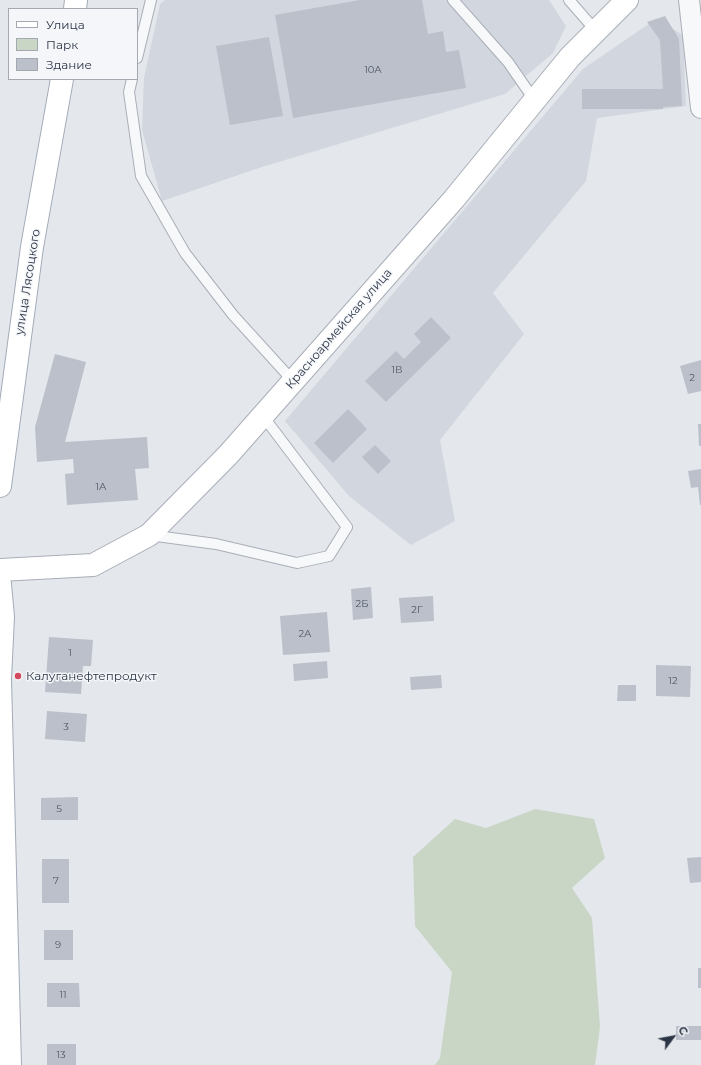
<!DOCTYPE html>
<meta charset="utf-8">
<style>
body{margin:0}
#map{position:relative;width:701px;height:1065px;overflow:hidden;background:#e4e7ec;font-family:Montserrat,sans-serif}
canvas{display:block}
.legend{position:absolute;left:8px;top:8px;width:130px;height:72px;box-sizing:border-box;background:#f4f6f9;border:1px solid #a4a8b1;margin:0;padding:5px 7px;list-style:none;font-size:12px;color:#2b3445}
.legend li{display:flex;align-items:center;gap:8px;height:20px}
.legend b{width:20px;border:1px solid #a4a8b1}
.north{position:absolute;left:653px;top:1017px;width:40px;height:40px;-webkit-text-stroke:3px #f4f6f9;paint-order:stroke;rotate:58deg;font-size:11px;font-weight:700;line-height:16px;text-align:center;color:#2b3445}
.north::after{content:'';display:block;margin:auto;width:14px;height:18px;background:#2b3445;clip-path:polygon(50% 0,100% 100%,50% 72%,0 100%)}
</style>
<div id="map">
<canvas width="701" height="1065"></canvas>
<ul class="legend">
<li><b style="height:5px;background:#fff"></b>Улица</li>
<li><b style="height:11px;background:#c9d6c5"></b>Парк</li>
<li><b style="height:11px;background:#bbc0ca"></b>Здание</li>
</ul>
<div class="north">С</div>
</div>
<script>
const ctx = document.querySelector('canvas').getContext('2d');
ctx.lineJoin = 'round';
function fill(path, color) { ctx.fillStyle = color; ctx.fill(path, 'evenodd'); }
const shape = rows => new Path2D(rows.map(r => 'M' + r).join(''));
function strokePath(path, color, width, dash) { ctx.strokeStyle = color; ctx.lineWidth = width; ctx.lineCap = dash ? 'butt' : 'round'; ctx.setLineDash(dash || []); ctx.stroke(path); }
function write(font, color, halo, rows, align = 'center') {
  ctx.font = font + ' Montserrat,sans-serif'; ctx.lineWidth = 3; ctx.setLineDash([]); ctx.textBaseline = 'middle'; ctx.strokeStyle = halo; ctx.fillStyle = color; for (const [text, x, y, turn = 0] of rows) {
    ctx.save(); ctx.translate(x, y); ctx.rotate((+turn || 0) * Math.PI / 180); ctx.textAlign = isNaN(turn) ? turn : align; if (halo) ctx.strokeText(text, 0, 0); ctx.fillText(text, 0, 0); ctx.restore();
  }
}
const built = shape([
 [165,0,549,0,566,26,553,53,505,94,262,167,162,201,142,130,144,78,160,4],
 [656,19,683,35,686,106,597,118,586,181,493,293,524,334,440,440,455,521,411,545,349,496,285,421,583,69]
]);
const green = shape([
 [535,809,594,819,605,858,572,888,592,918,600,1027,595,1065,435,1065,440,1058,452,972,415,926,413,857,455,819,486,828]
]);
const building = shape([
 [360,0,422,0,428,34,443,31,446,52,459,50,466,88,293,118,275,15],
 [665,16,679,39,682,106,663,107,663,109,582,109,582,89,663,89,660,40,647,22],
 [269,37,283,116,230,125,216,46],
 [431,317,451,338,386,402,365,381,396,351,404,359,421,342,414,334],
 [55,354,86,362,65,442,147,437,149,468,135,469,138,500,67,505,65,474,74,473,73,459,37,462,35,427],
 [701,360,701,391,688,394,680,366],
 [348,409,367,429,333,463,314,443],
 [698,424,701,424,701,446,699,446],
 [375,445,391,461,378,474,362,457],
 [701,469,701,505,700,505,698,487,691,488,688,471],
 [371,587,373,618,353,620,351,589],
 [433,596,434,621,401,623,399,598],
 [327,612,330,652,283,655,280,616],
 [49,637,93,640,91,666,83,666,81,694,45,692],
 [327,661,328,678,294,681,293,664],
 [656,665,691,666,690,697,656,696],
 [441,675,442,688,411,690,410,677],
 [618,685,636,685,636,701,617,701],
 [47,711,87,714,85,742,45,739],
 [78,797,78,820,41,820,41,798],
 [701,857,701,882,690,883,687,858],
 [42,859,69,859,69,903,42,903],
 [44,930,73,930,73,960,44,960],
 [698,968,701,968,701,988,698,988],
 [47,983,79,983,80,1007,47,1007],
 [676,1026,701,1026,701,1040,676,1040],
 [47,1044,76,1044,76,1065,47,1065]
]);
const lane = shape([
 [453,0,508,62,535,101],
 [569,0,596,31],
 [137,58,151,0],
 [132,79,129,92,141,176,185,253,233,315,293,381],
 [149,535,216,544,297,563,329,556,347,527,263,416]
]);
const street = shape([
 [689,0,701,108]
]);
const secondary = shape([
 [0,570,93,565,149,535,228,455,454,199,570,57,627,0]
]);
const primary = shape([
 [75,9,76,0],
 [0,486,32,247,62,79],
 [0,584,3,617,0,679,10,1065]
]);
const markers = [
 [18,676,4,"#d1495b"]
];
const numberNames = [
 ["10А",373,70],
 ["1В",397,370],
 ["2",692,378],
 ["1А",101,487],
 ["2Б",362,604],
 ["2Г",417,610],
 ["2А",305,634],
 ["1",70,653],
 ["12",673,681],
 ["3",66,727],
 ["5",59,809],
 ["7",56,881],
 ["9",58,945],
 ["11",63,995],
 ["13",61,1055]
];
const streetNames = [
 ["улица Лясоцкого",28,282,-81],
 ["Красноармейская улица",339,329,-49]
];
const poiNames = [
 ["Калуганефтепродукт",26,676]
];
fill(built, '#d2d6de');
fill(green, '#c9d6c5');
fill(building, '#bbc0ca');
strokePath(lane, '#a9aeb7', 12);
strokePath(street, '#a9aeb7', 22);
strokePath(secondary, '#a9aeb7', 24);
strokePath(primary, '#a3abb8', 24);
strokePath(lane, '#f7f8fa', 10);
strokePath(street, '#f7f8fa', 20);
strokePath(secondary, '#fff', 22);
strokePath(primary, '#fff', 22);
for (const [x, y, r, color] of markers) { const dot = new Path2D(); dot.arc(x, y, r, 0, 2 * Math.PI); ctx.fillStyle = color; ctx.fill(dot); strokePath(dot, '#f4f6f9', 1.5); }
write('10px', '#4f5766', null, numberNames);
write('12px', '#2b3445', '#f4f6f9', streetNames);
write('12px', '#2b3445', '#f4f6f9', poiNames, 'left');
</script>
